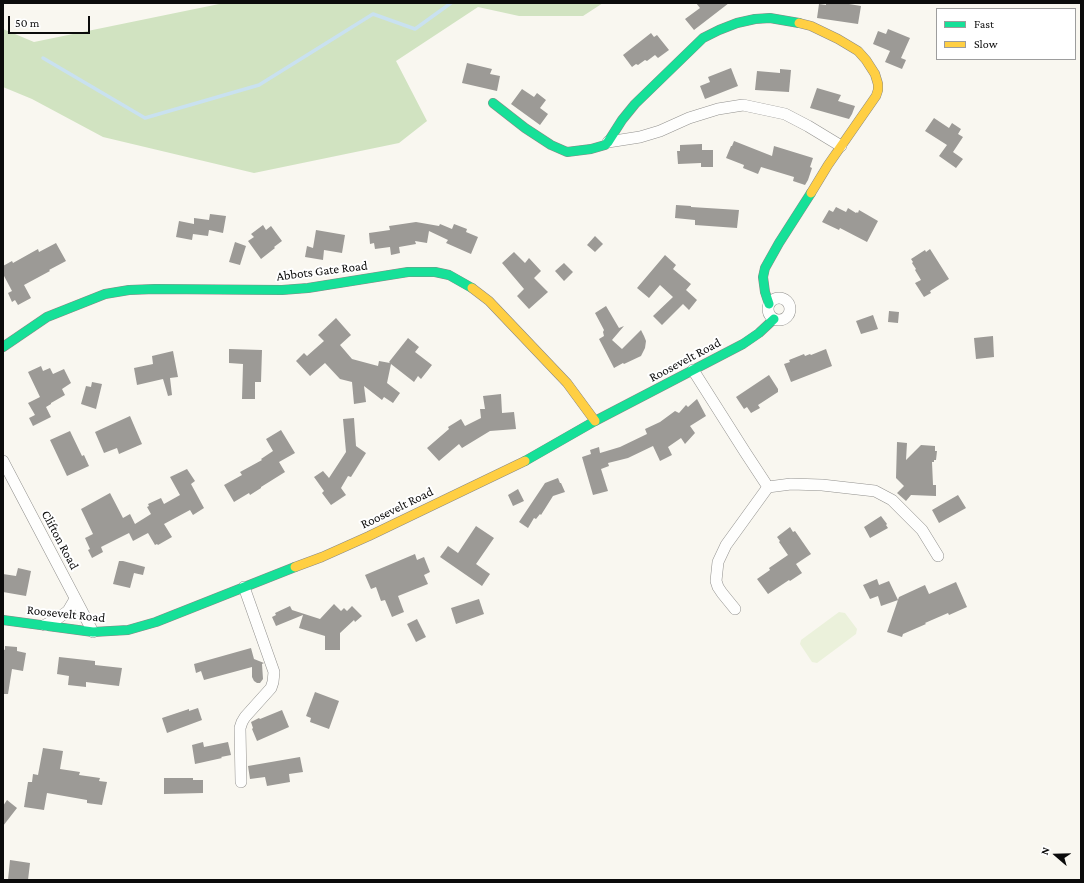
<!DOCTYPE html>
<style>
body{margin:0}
#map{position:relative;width:1084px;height:883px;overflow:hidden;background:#f9f7f0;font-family:"Crimson Pro",serif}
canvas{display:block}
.frame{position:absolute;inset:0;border:4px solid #0b0b0b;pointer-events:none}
.legend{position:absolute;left:936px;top:8px;width:140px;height:52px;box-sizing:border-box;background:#fff;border:1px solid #9d9d9d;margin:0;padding:5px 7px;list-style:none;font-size:12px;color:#0b0b0b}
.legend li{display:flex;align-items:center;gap:8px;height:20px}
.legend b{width:20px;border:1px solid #9d9d9d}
.north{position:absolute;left:1036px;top:835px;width:40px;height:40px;-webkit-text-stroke:3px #fff;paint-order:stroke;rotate:290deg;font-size:11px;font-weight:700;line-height:16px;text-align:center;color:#0b0b0b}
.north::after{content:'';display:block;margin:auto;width:14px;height:18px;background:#0b0b0b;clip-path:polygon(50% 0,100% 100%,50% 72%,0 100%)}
.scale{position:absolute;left:8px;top:16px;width:82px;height:18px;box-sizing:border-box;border:2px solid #0b0b0b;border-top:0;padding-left:5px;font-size:12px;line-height:14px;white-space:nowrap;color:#0b0b0b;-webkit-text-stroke:3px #fff;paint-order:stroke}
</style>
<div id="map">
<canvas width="1084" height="883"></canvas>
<div class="frame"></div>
<ul class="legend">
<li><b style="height:5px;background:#16e098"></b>Fast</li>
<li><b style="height:5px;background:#ffcf43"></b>Slow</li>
</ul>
<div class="north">N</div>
<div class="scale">50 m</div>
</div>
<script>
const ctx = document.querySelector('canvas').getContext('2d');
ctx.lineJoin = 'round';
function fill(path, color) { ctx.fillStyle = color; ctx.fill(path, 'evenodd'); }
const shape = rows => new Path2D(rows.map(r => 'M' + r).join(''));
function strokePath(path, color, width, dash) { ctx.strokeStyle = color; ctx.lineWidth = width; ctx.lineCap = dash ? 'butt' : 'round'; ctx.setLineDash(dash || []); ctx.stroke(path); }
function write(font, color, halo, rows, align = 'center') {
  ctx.font = font + ' "Crimson Pro",serif'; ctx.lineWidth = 4; ctx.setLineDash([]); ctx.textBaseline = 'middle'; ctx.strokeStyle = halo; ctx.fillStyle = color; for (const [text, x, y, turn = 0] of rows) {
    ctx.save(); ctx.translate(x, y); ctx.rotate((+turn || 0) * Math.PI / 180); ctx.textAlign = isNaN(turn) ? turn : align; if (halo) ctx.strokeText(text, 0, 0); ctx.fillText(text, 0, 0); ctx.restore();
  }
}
const forest = shape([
 [224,3,603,3,583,16,519,16,478,7,396,61,427,121,399,143,254,173,103,137,32,99,3,87,3,29,34,42]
]);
const pitch = shape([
 [839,612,845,613,857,629,856,634,817,663,812,662,800,644,801,640]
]);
const stream = shape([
 [43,58,145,118,259,85,373,14,415,29,451,3]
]);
const building = shape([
 [696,3,729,3,694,30,685,19,700,8],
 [826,3,843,3,861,6,858,24,817,18,819,4,826,5],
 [888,29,910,38,901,58,906,60,902,69,885,62,890,51,873,44,878,31,886,34],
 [651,33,654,37,657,35,669,50,658,58,655,55,647,61,645,60,638,65,636,64,632,67,623,55],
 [467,63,492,69,490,74,500,76,497,91,462,83],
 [731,68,738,86,705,99,700,86,710,82,708,77],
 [780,69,791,70,789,92,755,90,757,71,780,73],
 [817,88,841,95,838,101,855,106,852,114,849,119,810,108],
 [522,89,534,97,537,93,546,100,540,108,548,114,540,125,511,104],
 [934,118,949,128,952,123,961,129,958,134,963,137,953,152,963,159,956,168,939,156,947,145,925,131],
 [734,141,772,156,774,146,813,158,810,167,812,168,808,180,805,185,793,181,794,177,761,167,758,174,743,168,744,165,726,158,731,146,732,146],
 [702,144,702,150,713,150,713,167,701,167,701,163,678,164,677,151,680,151,680,145],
 [676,205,691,206,691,207,739,210,737,228,695,225,695,220,675,218],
 [836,207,846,212,848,208,856,213,857,212,858,213,859,210,878,221,867,242,840,228,839,230,822,222,829,210,833,212],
 [210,214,226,216,223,233,209,230,208,236,193,234,192,240,176,237,179,221,194,224,194,218,209,220],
 [416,222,439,226,440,224,452,229,454,224,467,229,466,232,478,237,471,254,446,243,448,240,429,231,427,243,415,241,416,244,399,247,400,253,391,255,390,247,375,249,374,243,370,244,369,233,390,230,389,226],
 [263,225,266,230,271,226,282,241,274,247,275,248,261,259,248,241,254,237,251,234],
 [316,230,345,235,342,253,324,250,323,260,305,257,307,246,313,248],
 [595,236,603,244,595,252,587,245],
 [235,242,246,246,240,265,229,262],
 [56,243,66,261,49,270,50,271,24,285,31,298,18,305,15,300,12,302,8,293,12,291,3,274,3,266,12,261,13,263,38,249,39,252],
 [930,249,949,279,930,291,931,293,924,297,915,283,921,280,915,270,916,269,912,263,913,262,911,259,925,250,926,252],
 [514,252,525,263,529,258,541,271,534,278,548,292,529,309,517,296,524,289,502,263],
 [665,255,676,265,673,269,691,284,686,290,697,300,689,310,683,304,662,325,653,316,673,297,660,285,649,298,637,288],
 [564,263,573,272,564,281,555,271],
 [606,306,619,328,624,326,612,340,622,349,641,330,644,336,646,341,645,348,641,356,624,364,623,363,614,368,599,339,604,336,603,332,604,330,595,313],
 [889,311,899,312,898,323,888,322],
 [873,315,878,329,861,334,856,321],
 [336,318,351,335,340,345,352,359,378,366,379,361,390,363,389,362,408,338,419,347,415,352,432,365,421,379,418,376,414,382,391,364,387,383,400,393,393,403,384,397,382,400,364,386,366,402,354,404,352,382,340,379,325,363,310,376,296,361,304,353,307,356,324,341,318,335],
 [993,336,994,357,976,359,974,338],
 [229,349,262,350,261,382,255,382,255,399,242,399,243,364,229,363],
 [826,349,832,366,791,382,784,364,790,362,789,360,804,354,805,356,810,354,811,355],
 [173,351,178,377,170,378,172,395,168,396,163,379,137,385,134,368,153,364,152,356],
 [41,366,43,371,50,368,53,374,64,369,71,383,62,389,65,395,51,403,51,404,46,407,51,417,33,426,29,418,35,415,28,403,40,397,28,372],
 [769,375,778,389,778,392,758,405,760,408,751,413,747,407,744,409,736,397],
 [92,382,102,384,96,409,81,404,86,386,91,387],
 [501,394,502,413,514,412,516,429,490,431,462,448,459,444,439,461,427,448,449,429,448,427,461,419,465,426,481,418,480,409,485,409,483,396],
 [697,399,706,416,690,426,695,433,685,444,681,438,668,447,672,455,660,461,653,446,628,458,608,463,609,466,601,469,608,491,593,495,582,457,591,454,590,450,599,447,600,453,620,447,647,434,645,429,660,422,675,411,679,413,686,405,688,407],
 [130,416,142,444,119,454,117,448,104,453,95,432],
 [354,418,356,446,366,453,351,477,348,476,341,488,346,495,331,505,322,493,324,491,314,477,323,471,329,478,346,452,343,419],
 [281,430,295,453,279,462,285,472,261,487,261,488,250,495,249,493,234,502,224,485,242,475,240,472,262,460,261,459,273,451,266,439],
 [70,431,82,456,84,455,89,466,67,476,50,440],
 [897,442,907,443,906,460,921,445,935,446,935,451,937,451,936,460,934,460,934,462,932,462,933,485,936,485,936,496,911,495,906,501,897,493,904,486,896,478],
 [187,469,195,481,191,484,204,508,193,515,190,510,164,524,172,537,158,545,157,544,155,545,148,533,133,541,129,533,101,547,103,552,92,558,88,550,90,549,85,538,93,534,81,509,110,493,123,518,130,514,135,524,151,514,147,507,149,506,148,504,161,498,164,504,180,495,170,477],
 [558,478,560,483,561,483,565,492,553,496,541,515,540,514,536,519,534,518,528,528,519,522,545,483],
 [518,489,524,501,513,506,508,495],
 [958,495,966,508,939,523,932,510],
 [881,516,887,524,886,525,888,528,870,538,864,527],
 [476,526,494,538,476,564,490,574,482,586,440,557,448,546,458,553],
 [790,527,793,532,795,531,811,554,796,564,802,573,790,581,789,580,768,594,757,579,770,570,769,568,788,555,779,542,780,541,777,537],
 [415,554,417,560,424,557,430,572,424,575,428,584,398,596,404,612,392,617,385,600,381,601,376,587,371,589,365,575],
 [119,561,123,561,145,567,143,575,134,573,130,588,113,584],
 [18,568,31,571,26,596,3,592,3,574,16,576],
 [877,579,879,585,889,581,898,600,881,606,878,596,870,599,863,585],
 [956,582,967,607,949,615,948,613,925,623,926,624,903,634,902,637,887,632,899,597,925,585,929,594],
 [479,599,484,614,456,624,451,608],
 [334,604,341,611,344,608,347,611,352,606,362,616,355,622,354,620,340,633,340,650,325,650,325,636,299,628,303,615,276,626,272,617,276,615,275,613,290,606,292,610,320,619],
 [417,619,426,637,416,642,407,624],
 [5,646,17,647,17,651,26,653,23,671,12,669,8,694,3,694,3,649,5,650],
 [251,648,254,659,264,663,262,664,263,679,260,683,257,683,254,681,252,677,252,667,204,680,201,671,196,673,194,664],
 [59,657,95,661,95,665,122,668,119,686,86,682,86,687,68,685,69,676,57,674],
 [315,692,339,701,329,729,310,722,311,718,306,716],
 [198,708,202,720,167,733,162,718,189,709,189,711],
 [282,710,289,727,257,741,252,729,253,728,251,722,259,718,260,719],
 [203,742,204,747,228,742,231,755,221,757,222,758,195,764,192,745],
 [43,748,63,751,60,769,80,772,79,775,100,778,99,781,107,782,102,805,87,803,87,800,47,793,44,810,24,807,28,782,32,782,33,774,38,775],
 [300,757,303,772,289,774,290,782,267,786,265,777,250,779,248,766],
 [164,778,193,778,193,780,203,780,203,793,164,794],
 [7,800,17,808,3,826,3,806],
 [10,860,30,863,28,880,8,880]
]);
const street = shape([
 [608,142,640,137,660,131,689,118,718,109,743,105,785,114,808,126,841,146],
 '768 309a11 11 0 1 1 22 0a11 11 0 1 1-22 0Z',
 [693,370,745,452,768,487,726,545,718,562,716,581,718,587,722,593,735,609],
 [3,461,93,632],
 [768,487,791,484,822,485,875,491,892,500,922,530,938,556],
 [45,625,57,619,68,611,75,599],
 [241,782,240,728,242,722,245,717,271,688,273,682,274,672,244,587]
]);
const fast = shape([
 [493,103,525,128,551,145,567,152,591,149,605,145,608,142,622,120,635,104,703,38,719,30,737,23,755,19,770,18,799,23],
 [769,304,765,292,763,277,765,268,779,243,811,193],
 [3,347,47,317,105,294,129,290,155,289,282,290,308,288,408,272,435,272,449,275,472,288],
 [525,461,595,421,743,344,759,333,774,319],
 [3,620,93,632,128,630,156,622,295,567]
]);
const slow = shape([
 [799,23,811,26,838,39,858,51,866,60,875,74,878,84,878,90,876,96,828,165,811,193],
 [472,288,489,301,567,383,595,421],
 [295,567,322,557,369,536,525,461]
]);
const streetNames = [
 ["Abbots Gate Road",322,271,-7],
 ["Roosevelt Road",685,360,-28],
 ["Roosevelt Road",397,508,-26],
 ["Clifton Road",60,540,62],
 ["Roosevelt Road",66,614,6]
];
fill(forest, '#d1e3c1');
fill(pitch, '#ebf1db');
strokePath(stream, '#c9e1f0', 3.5);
fill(building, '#9c9a96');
strokePath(street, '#92918e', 12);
strokePath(fast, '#898885', 10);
strokePath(slow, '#898885', 10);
strokePath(street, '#fefefd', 11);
strokePath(fast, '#16e098', 9);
strokePath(slow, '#ffcf43', 9);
write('13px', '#0b0b0b', '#fff', streetNames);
</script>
